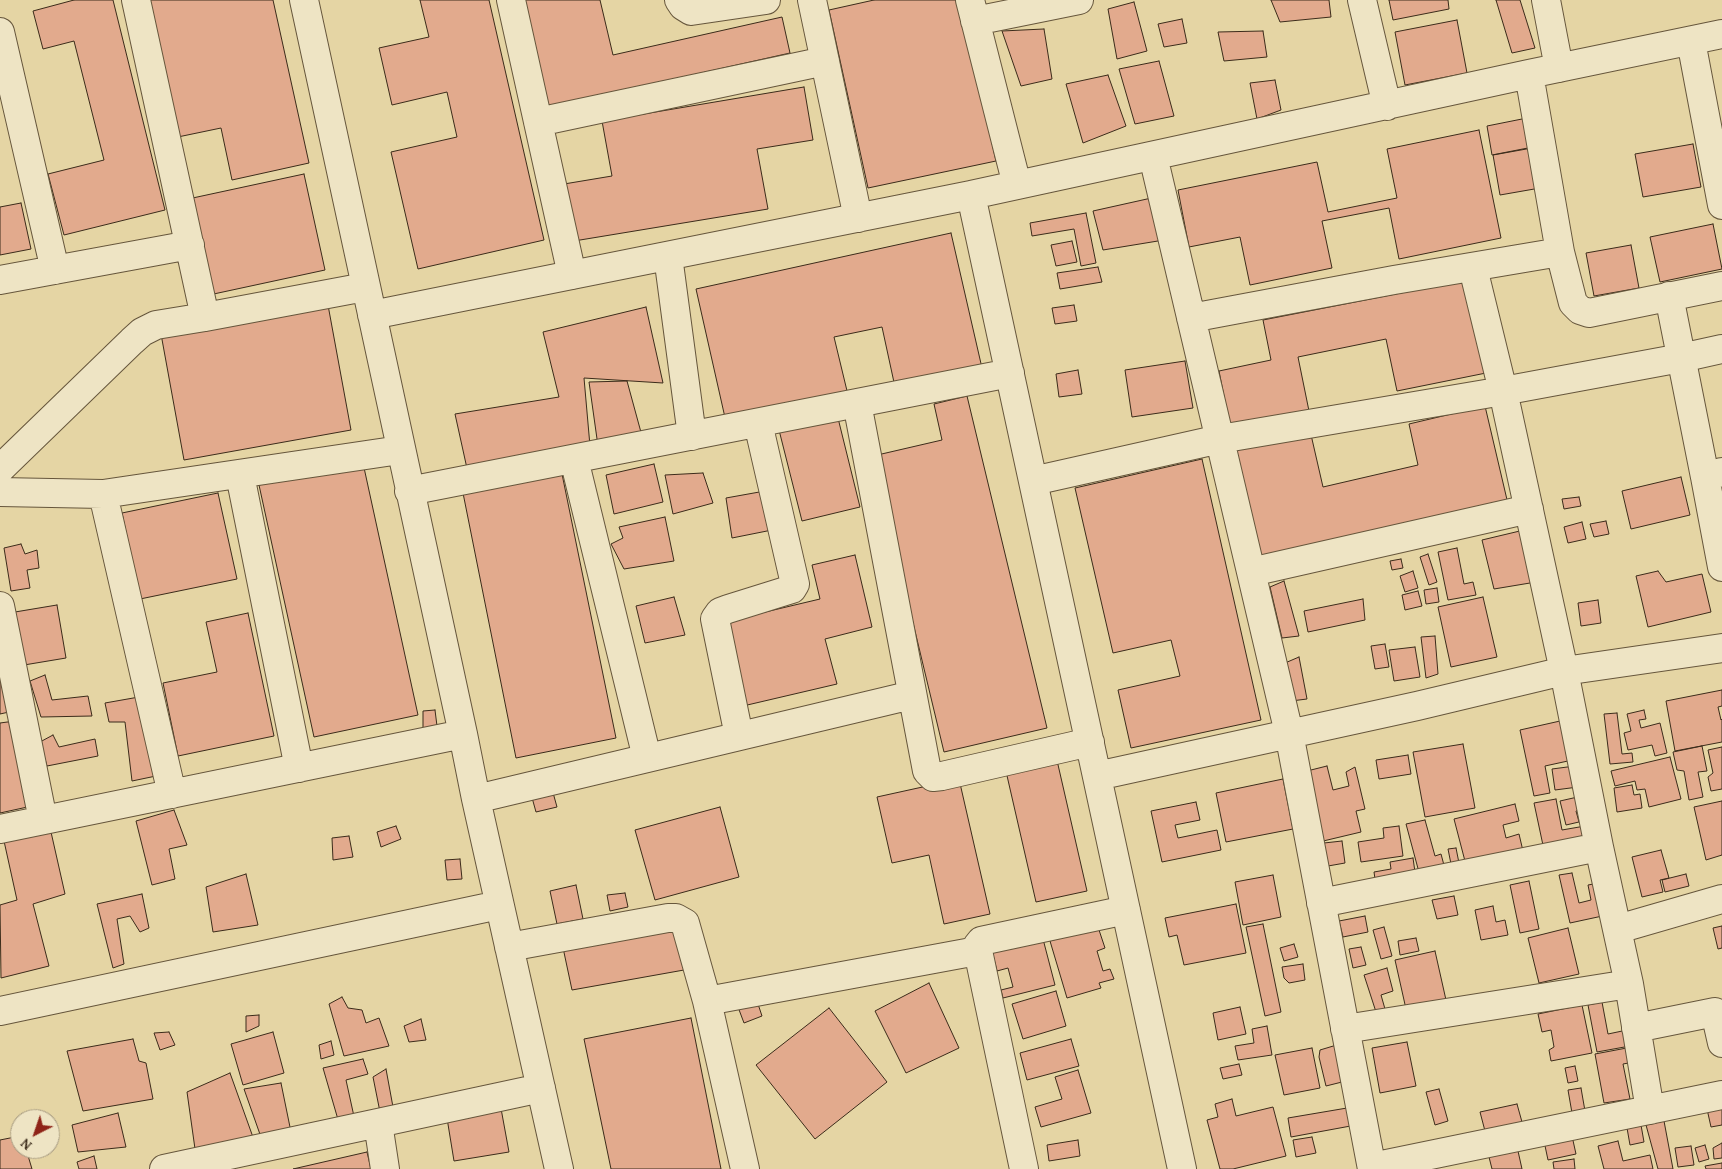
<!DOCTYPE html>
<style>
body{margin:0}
#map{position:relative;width:1722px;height:1169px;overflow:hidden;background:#e5d5a4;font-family:"Gentium Book Plus",serif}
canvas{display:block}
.north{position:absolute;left:10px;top:1109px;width:50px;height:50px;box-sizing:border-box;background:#eee4c4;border:1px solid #a69a80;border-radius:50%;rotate:221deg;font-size:14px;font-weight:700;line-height:20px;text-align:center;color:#3b2b1a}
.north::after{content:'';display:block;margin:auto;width:18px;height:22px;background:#8f2418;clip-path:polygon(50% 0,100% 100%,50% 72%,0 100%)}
</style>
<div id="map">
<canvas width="1722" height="1169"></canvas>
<div class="north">N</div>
</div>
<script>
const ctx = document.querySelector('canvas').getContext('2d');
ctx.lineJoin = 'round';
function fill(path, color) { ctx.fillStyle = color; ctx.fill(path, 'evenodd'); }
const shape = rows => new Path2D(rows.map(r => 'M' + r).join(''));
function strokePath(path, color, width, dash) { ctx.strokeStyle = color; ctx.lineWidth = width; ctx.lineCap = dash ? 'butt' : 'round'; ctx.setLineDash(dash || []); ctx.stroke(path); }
const building = shape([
 [74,0,113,0,165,210,64,235,48,174,104,160,74,41,43,49,33,11,74,0],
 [143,0,273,0,309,163,232,180,221,128,173,138,143,0],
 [420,0,489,0,544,240,418,269,391,152,457,137,447,92,392,105,379,48,429,37,420,0],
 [521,0,600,0,613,55,782,17,790,53,546,108,521,0],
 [874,0,960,0,996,161,868,188,829,10,874,0],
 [1271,0,1329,0,1331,17,1280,22,1271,0],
 [1389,0,1448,0,1449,9,1393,20,1389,0],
 [1496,0,1520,0,1535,48,1512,53,1496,0],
 [1134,2,1147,51,1117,59,1108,9,1134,2],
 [1182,19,1187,43,1164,47,1158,24,1182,19],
 [1457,20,1467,73,1405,85,1395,32,1457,20],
 [1044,29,1052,79,1021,86,1002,31,1044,29],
 [1263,31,1267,57,1224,61,1218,32,1263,31],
 [1159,61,1174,116,1135,124,1119,69,1159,61],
 [1108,75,1126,126,1083,143,1066,84,1108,75],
 [1275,80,1281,110,1257,119,1250,83,1275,80],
 [804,87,813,140,757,149,768,209,574,241,564,184,612,176,602,121,804,87],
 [1527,118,1533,147,1492,155,1487,126,1527,118],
 [1479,130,1501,238,1399,259,1389,208,1322,221,1332,268,1250,285,1240,237,1189,247,1178,190,1317,162,1328,212,1397,198,1387,149,1479,130],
 [1693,144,1701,187,1643,197,1635,154,1693,144],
 [1532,148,1540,188,1500,195,1493,155,1532,148],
 [304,174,325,270,209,295,188,199,304,174],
 [1156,197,1164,240,1103,250,1093,211,1156,197],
 [21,203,31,249,0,255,0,207,21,203],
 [1086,213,1096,263,1081,266,1074,229,1032,236,1030,223,1086,213],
 [1713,224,1722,269,1660,282,1650,237,1713,224],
 [951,233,982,368,895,387,882,327,834,337,848,395,726,422,696,289,951,233],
 [1072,241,1077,262,1056,266,1051,245,1072,241],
 [1631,245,1639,288,1594,296,1586,253,1631,245],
 [1098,267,1102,282,1060,289,1057,273,1098,267],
 [1467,280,1486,373,1397,391,1386,339,1298,357,1309,411,1230,427,1219,371,1271,360,1263,320,1467,280],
 [328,305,351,430,184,460,161,334,328,305],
 [1074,305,1077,321,1055,324,1052,308,1074,305],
 [646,307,663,383,584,378,590,446,468,473,455,414,559,397,543,332,646,307],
 [1185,361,1193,408,1132,417,1125,370,1185,361],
 [1078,370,1082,394,1059,397,1056,374,1078,370],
 [627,381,642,436,598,446,589,382,627,381],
 [967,396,1047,728,944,752,873,456,942,440,934,404,967,396],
 [1485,406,1508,504,1253,562,1225,445,1309,426,1323,487,1418,465,1409,424,1485,406],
 [837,414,860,507,802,521,779,430,837,414],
 [1202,459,1261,720,1131,748,1118,690,1180,676,1171,640,1113,653,1075,488,1202,459],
 [363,463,418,715,314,737,259,485,363,463],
 [654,464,663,502,614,514,606,475,654,464],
 [561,469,616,738,516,758,462,488,561,469],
 [703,473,713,503,673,514,665,475,703,473],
 [1681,477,1690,515,1631,529,1622,491,1681,477],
 [765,491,772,530,732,538,726,498,765,491],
 [218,493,237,579,140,599,122,513,218,493],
 [1579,497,1581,506,1564,509,1562,499,1579,497],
 [665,517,674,561,624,569,611,544,623,538,619,527,665,517],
 [1606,521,1609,534,1594,537,1590,524,1606,521],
 [1582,522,1586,539,1568,543,1564,527,1582,522],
 [1524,530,1536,582,1494,589,1482,540,1524,530],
 [21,544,25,554,37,550,39,568,27,570,30,588,11,591,4,548,21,544],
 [1457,548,1464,584,1473,582,1476,595,1448,600,1438,552,1457,548],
 [1428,554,1437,582,1429,585,1420,557,1428,554],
 [855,555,872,627,825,639,837,684,743,706,723,622,820,599,812,565,855,555],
 [1401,559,1403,568,1392,570,1390,561,1401,559],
 [1413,571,1418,588,1405,592,1400,576,1413,571],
 [1658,571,1666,582,1702,574,1711,612,1648,627,1636,576,1658,571],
 [1284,581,1299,636,1282,638,1270,587,1284,581],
 [1437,588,1439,602,1426,604,1424,590,1437,588],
 [1418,591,1422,606,1405,610,1402,595,1418,591],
 [674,597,685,635,645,643,636,606,674,597],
 [1483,597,1497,657,1451,667,1438,607,1483,597],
 [1363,599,1365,620,1308,632,1304,611,1363,599],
 [1598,600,1601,623,1581,626,1578,603,1598,600],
 [57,605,66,658,18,666,9,613,57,605],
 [248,613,274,736,178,756,163,683,217,672,206,622,248,613],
 [1435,636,1438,674,1426,678,1421,637,1435,636],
 [1385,644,1389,667,1375,669,1371,646,1385,644],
 [1415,647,1420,677,1394,681,1389,650,1415,647],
 [1299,657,1307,699,1291,701,1285,663,1299,657],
 [0,666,9,712,0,714,0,666],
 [45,675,52,700,88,696,92,716,41,717,30,681,45,675],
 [1722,690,1722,706,1718,707,1721,720,1722,719,1722,742,1675,751,1666,701,1722,690],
 [139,697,156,776,132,781,125,722,109,722,105,703,139,697],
 [435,710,437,726,423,728,423,711,435,710],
 [1644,710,1646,719,1639,720,1641,728,1660,723,1667,753,1655,756,1652,745,1628,750,1624,733,1631,731,1627,714,1644,710],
 [1617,713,1622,754,1632,753,1633,762,1610,764,1604,714,1617,713],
 [1569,719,1577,759,1545,766,1550,793,1534,796,1520,730,1569,719],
 [15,721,32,806,0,813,0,723,15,721],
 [53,735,59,747,95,739,98,756,47,766,40,742,53,735],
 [1463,744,1475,808,1425,817,1413,752,1463,744],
 [1702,746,1707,771,1698,772,1703,797,1689,800,1684,771,1677,770,1673,752,1702,746],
 [1722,747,1722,789,1711,791,1708,777,1713,773,1708,750,1722,747],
 [1408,755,1411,774,1379,779,1376,760,1408,755],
 [1056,756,1087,891,1036,902,1005,767,1056,756],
 [1670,757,1681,799,1649,807,1645,789,1637,790,1635,781,1615,786,1611,771,1670,757],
 [1327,766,1333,790,1349,786,1346,772,1355,767,1365,809,1356,811,1361,832,1319,842,1303,772,1327,766],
 [1575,766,1578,787,1555,790,1552,769,1575,766],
 [959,779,990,914,944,924,929,855,892,863,877,797,959,779],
 [1283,779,1293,829,1226,842,1216,793,1283,779],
 [1632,785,1634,795,1640,794,1642,808,1617,812,1614,788,1632,785],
 [552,789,557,807,536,812,531,794,552,789],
 [1582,796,1585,808,1576,811,1579,822,1566,825,1560,801,1582,796],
 [1556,799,1562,830,1585,826,1588,842,1544,850,1534,803,1556,799],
 [1722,801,1722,855,1706,860,1694,807,1722,801],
 [1196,802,1200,820,1175,825,1178,838,1217,830,1221,850,1162,862,1151,811,1196,802],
 [1515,804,1519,821,1503,825,1506,838,1519,834,1523,851,1466,865,1454,819,1515,804],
 [720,807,739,877,655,900,635,830,720,807],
 [174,810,187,845,169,849,175,879,152,885,136,821,174,810],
 [1425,820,1435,856,1441,854,1445,869,1420,876,1406,824,1425,820],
 [396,826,401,839,381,847,377,832,396,826],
 [1399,826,1403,856,1361,862,1358,842,1384,838,1383,828,1399,826],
 [51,832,65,894,33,904,49,966,1,978,0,905,17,900,4,841,51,832],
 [349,836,353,857,333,860,332,838,349,836],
 [1342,841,1345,863,1328,866,1324,843,1342,841],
 [1456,848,1460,868,1452,869,1448,849,1456,848],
 [1661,850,1669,878,1660,880,1663,892,1642,897,1632,857,1661,850],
 [1413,858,1416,879,1376,886,1374,872,1391,869,1390,862,1413,858],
 [460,859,462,879,447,880,445,860,460,859],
 [1572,873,1579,903,1591,900,1588,885,1599,883,1607,915,1570,923,1559,875,1572,873],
 [246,874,258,925,213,932,206,887,246,874],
 [1686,874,1689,886,1665,892,1662,880,1686,874],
 [1273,875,1281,917,1243,925,1235,882,1273,875],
 [1529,881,1539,929,1520,933,1510,885,1529,881],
 [576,885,583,919,557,924,550,891,576,885],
 [625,893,628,907,610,911,607,895,625,893],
 [142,894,149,928,140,932,130,916,117,919,124,964,113,968,97,904,142,894],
 [1454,896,1458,915,1437,919,1432,900,1454,896],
 [1236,904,1246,953,1184,965,1177,935,1169,937,1165,918,1236,904],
 [1493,906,1496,922,1505,920,1508,935,1481,940,1475,910,1493,906],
 [1365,916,1368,932,1343,937,1339,921,1365,916],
 [675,922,684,970,572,990,562,943,675,922],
 [1263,924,1281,1012,1265,1016,1246,927,1263,924],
 [1722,926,1722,948,1718,949,1713,928,1722,926],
 [1098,927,1105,948,1097,951,1103,971,1110,969,1114,979,1099,983,1101,988,1067,998,1050,941,1098,927],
 [1384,927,1392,956,1381,959,1373,930,1384,927],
 [1568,928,1579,974,1539,983,1528,938,1568,928],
 [1416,938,1419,951,1400,955,1398,941,1416,938],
 [1043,939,1055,985,1003,998,1001,990,1013,987,1008,968,997,971,992,951,1043,939],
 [1294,944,1298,957,1284,961,1280,948,1294,944],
 [1361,947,1366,965,1353,968,1349,949,1361,947],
 [1435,951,1446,1000,1406,1009,1395,960,1435,951],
 [1303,964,1305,980,1289,983,1284,978,1282,967,1303,964],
 [1387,968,1393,991,1381,995,1387,1016,1377,1015,1364,975,1387,968],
 [929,983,959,1048,906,1073,875,1011,929,983],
 [1056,991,1066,1026,1023,1039,1012,1004,1056,991],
 [342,997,348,1008,362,1010,366,1023,379,1018,389,1046,344,1056,329,1004,342,997],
 [757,1001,762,1016,744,1023,738,1007,757,1001],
 [1602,1002,1608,1034,1627,1030,1630,1046,1597,1052,1588,1005,1602,1002],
 [1582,1005,1592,1053,1551,1061,1549,1050,1554,1047,1551,1030,1542,1032,1538,1014,1582,1005],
 [1240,1007,1246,1034,1218,1040,1213,1013,1240,1007],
 [829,1008,887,1082,815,1139,756,1065,829,1008],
 [259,1015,259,1026,246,1032,246,1016,259,1015],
 [691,1018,721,1169,611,1169,584,1039,691,1018],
 [421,1019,426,1040,409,1042,404,1026,421,1019],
 [1267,1026,1272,1055,1238,1060,1235,1046,1254,1043,1252,1029,1267,1026],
 [169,1032,175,1045,160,1050,154,1033,169,1032],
 [273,1032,284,1073,243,1085,231,1044,273,1032],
 [133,1039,139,1061,146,1063,153,1099,83,1111,67,1051,133,1039],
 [1071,1039,1079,1066,1027,1080,1020,1053,1071,1039],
 [331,1041,334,1055,321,1059,319,1045,331,1041],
 [1407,1042,1416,1086,1380,1093,1372,1048,1407,1042],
 [1340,1044,1350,1080,1326,1086,1319,1057,1320,1050,1340,1044],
 [1632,1047,1634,1062,1623,1064,1630,1099,1604,1103,1595,1054,1632,1047],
 [1312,1048,1320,1088,1284,1095,1275,1055,1312,1048],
 [363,1059,368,1074,346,1080,355,1121,339,1123,323,1068,363,1059],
 [1239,1064,1242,1075,1223,1079,1220,1068,1239,1064],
 [1575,1066,1578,1081,1568,1083,1565,1068,1575,1066],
 [386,1069,393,1107,380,1112,373,1077,386,1069],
 [1078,1070,1091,1113,1041,1127,1035,1107,1062,1099,1055,1077,1078,1070],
 [230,1073,254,1140,196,1156,187,1092,230,1073],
 [281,1083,291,1132,262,1140,244,1089,281,1083],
 [1581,1088,1585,1111,1572,1113,1568,1090,1581,1088],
 [1439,1089,1448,1121,1435,1125,1426,1092,1439,1089],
 [1232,1099,1236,1116,1273,1107,1286,1156,1233,1169,1220,1169,1207,1120,1218,1117,1215,1104,1232,1099],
 [500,1103,509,1152,454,1161,446,1112,500,1103],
 [1517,1104,1522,1122,1485,1131,1480,1112,1517,1104],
 [1722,1106,1722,1125,1711,1127,1707,1109,1722,1106],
 [1353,1107,1356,1125,1291,1137,1288,1118,1353,1107],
 [118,1113,126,1147,78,1152,72,1125,118,1113],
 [1664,1121,1673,1169,1658,1169,1646,1125,1664,1121],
 [1641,1125,1644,1142,1630,1145,1627,1128,1641,1125],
 [20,1136,20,1149,26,1149,32,1169,0,1169,0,1140,20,1136],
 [1572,1136,1576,1154,1548,1160,1544,1141,1572,1136],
 [1312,1137,1316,1153,1296,1157,1293,1140,1312,1137],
 [1078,1140,1080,1156,1049,1161,1047,1145,1078,1140],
 [1618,1141,1623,1161,1650,1155,1653,1169,1604,1169,1598,1146,1618,1141],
 [1722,1143,1722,1158,1714,1159,1713,1148,1722,1143],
 [1705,1145,1709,1159,1699,1162,1695,1148,1705,1145],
 [1691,1146,1694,1165,1678,1167,1675,1148,1691,1146],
 [1518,1151,1522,1169,1492,1169,1489,1157,1518,1151],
 [367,1152,371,1169,293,1169,367,1152],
 [94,1156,97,1169,79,1169,77,1162,94,1156],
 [1574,1159,1575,1169,1554,1169,1553,1162,1574,1159],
 [1722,1163,1722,1169,1706,1169,1705,1166,1722,1163]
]);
const minor = shape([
 [136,0,205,317],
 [304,0,463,734,476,799,559,1169],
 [511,0,572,275],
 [679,0,683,6,691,11,766,0],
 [812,0,858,218],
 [970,0,1017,185],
 [1362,0,1387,106],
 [1546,0,1559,68],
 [975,21,1079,0],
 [0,32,55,270],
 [1691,41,1722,205],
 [1529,74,1560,252,1573,303,1580,310,1589,313,1722,286],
 [538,122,825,61],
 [1153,156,1289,733,1372,1169],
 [971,195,1529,74,1722,34],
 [668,256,692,436],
 [1473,268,1503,391,1564,671,1599,847,1629,984,1650,1110],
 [0,280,190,245],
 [1669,296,1705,477],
 [372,315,971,195,1182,1169],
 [1191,318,1394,280,1560,252],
 [857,403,927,771,933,777,942,776,1090,742],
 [574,459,647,758],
 [0,469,132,341,142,332,156,325,205,317,365,287],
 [1722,472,1705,477,1722,567],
 [240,475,299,768],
 [1033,481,1220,439,1503,391,1681,358,1722,349],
 [409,491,1010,373],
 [0,492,103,494,400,450],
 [103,494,172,794],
 [1251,572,1529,509],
 [0,606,43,820],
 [739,736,715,619,720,612,728,609,792,589,795,584,758,423],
 [1097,776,1417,706,1564,671,1722,648],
 [476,799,912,695],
 [0,829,463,734],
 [1321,903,1599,847],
 [1618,929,1722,899],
 [509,947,668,918,676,918,685,923,707,1001,745,1169],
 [707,1001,977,951],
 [0,1011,499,905],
 [1636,1028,1715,1012,1722,1043],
 [1345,1029,1629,984],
 [378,1123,385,1169],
 [1372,1167,1722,1095],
 [164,1169,541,1088],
 [1024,1169,977,946,981,941,1126,910]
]);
fill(building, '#e2aa8d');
strokePath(building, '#3b2b1a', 1);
strokePath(minor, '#66563c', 30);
strokePath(minor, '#eee4c4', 28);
</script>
